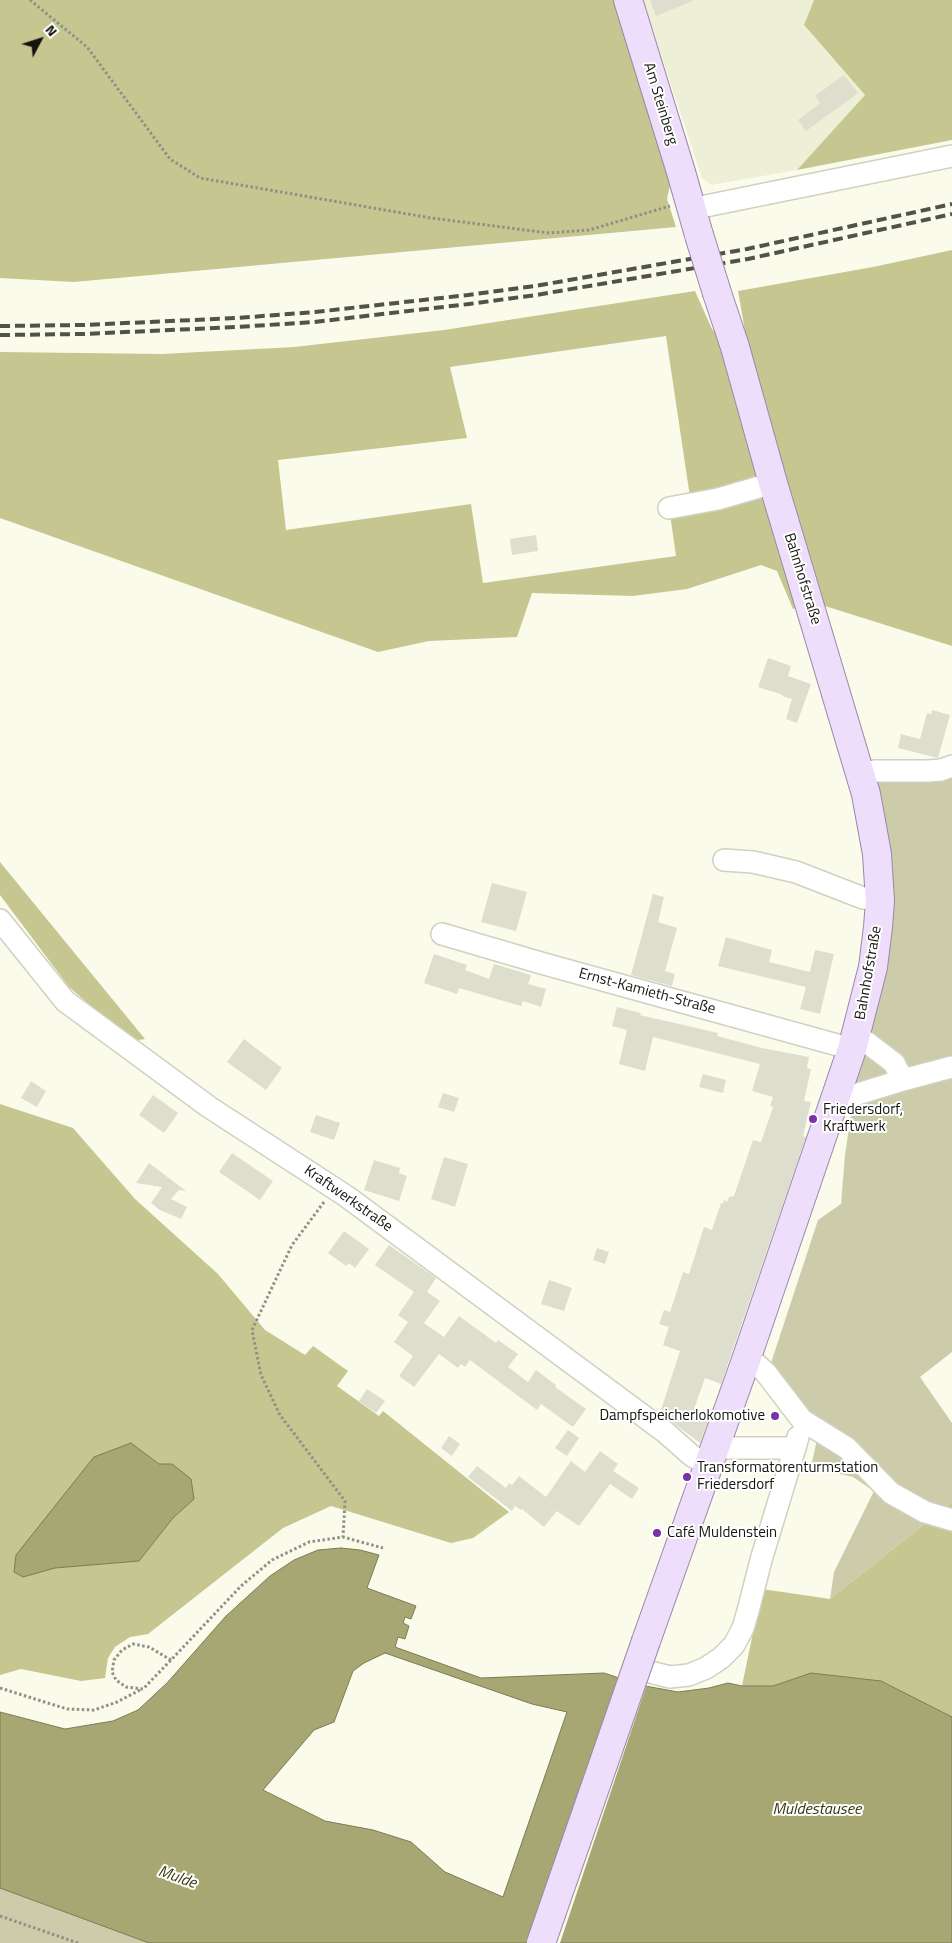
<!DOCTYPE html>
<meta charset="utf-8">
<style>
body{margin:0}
#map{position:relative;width:952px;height:1943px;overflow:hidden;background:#fafbea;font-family:"Titillium Web",sans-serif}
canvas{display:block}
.north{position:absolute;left:15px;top:15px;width:50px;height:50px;-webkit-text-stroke:4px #fff;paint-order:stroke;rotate:50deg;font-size:14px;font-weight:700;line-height:20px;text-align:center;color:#14140f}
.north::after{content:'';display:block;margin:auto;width:18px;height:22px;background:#14140f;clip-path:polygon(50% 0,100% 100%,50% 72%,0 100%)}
</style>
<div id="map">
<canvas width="952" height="1943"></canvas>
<div class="north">N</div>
</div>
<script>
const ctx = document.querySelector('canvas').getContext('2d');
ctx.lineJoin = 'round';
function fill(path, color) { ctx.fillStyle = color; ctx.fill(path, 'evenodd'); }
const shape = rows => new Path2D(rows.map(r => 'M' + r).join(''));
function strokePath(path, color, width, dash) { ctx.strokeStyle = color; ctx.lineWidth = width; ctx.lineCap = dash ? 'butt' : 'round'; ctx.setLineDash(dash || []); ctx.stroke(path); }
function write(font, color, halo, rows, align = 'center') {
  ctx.font = font + ' "Titillium Web",sans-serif'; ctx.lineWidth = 4; ctx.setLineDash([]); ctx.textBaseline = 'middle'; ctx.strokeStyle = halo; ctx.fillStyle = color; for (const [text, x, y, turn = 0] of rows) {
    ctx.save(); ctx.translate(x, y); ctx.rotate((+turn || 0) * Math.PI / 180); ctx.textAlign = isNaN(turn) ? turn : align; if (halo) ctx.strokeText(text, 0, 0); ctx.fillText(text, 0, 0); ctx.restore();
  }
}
const built = shape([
 [643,0,814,0,804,26,865,95,797,170,711,185,702,178]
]);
const green = shape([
 [952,773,952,1352,920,1377,952,1423,952,1502,830,1599,834,1572,874,1491,853,1477,811,1467,820,1426,770,1366,818,1220,841,1204,845,1155,856,1081,881,992,889,949,892,901,876,781],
 [0,1888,149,1943,0,1943]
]);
const forest = shape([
 [0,0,618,0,671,181,667,199,676,227,74,282,0,278],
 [814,0,952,0,952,140,797,170,865,95,804,25],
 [952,250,952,646,825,606,748,348,738,291,873,267],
 [695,291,712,329,721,340,802,607,793,609,777,571,761,565,687,589,633,596,532,593,517,637,429,641,378,652,0,518,0,352,162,354,294,347,444,330],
 [666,336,690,497,668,500,676,556,483,583,471,504,286,530,278,460,467,438,450,367],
 [0,862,145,1039,132,1041,69,987,0,895],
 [0,1104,73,1128,135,1199,218,1274,265,1330,305,1355,313,1346,348,1371,337,1386,379,1416,383,1411,509,1512,473,1538,451,1543,331,1506,283,1528,148,1634,130,1637,115,1647,108,1658,105,1678,81,1681,21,1669,0,1675],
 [131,1443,159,1464,194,1499,173,1518,139,1561,55,1568,23,1577],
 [952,1502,952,1717,881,1681,811,1673,773,1686,742,1686,762,1589,830,1599]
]);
const water = shape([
 [131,1443,159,1464,172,1464,191,1479,194,1499,173,1518,139,1561,55,1568,23,1577,14,1572,16,1555,94,1457,131,1443],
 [341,1548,360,1550,379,1555,367,1588,416,1606,411,1619,405,1617,403,1623,409,1626,405,1639,398,1637,395,1647,481,1678,604,1673,640,1685,678,1692,709,1688,728,1683,742,1686,773,1686,811,1673,881,1681,952,1717,952,1943,149,1943,0,1888,0,1712,65,1729,113,1721,138,1710,167,1683,226,1616,270,1576,294,1560,318,1550,341,1548],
 [385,1653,532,1704,567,1712,503,1897,445,1872,411,1842,373,1830,325,1821,263,1790,314,1730,334,1722,353,1671,364,1663,385,1653]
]);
const pier = shape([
 [640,1683,647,1684,560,1943,532,1943]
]);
const building = shape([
 [650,0,693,0,693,1,656,16],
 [844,75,858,93,806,131,798,120,820,103,815,96],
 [536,535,538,551,512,555,510,539],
 [768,658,791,666,788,676,811,684,797,723,786,719,792,699,782,696,783,695,758,687],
 [932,710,950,715,938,758,898,748,901,734,920,739,927,713,931,714],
 [492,883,527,892,516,931,481,922],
 [653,894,664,897,658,922,677,928,665,971,675,974,672,986,631,975],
 [726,937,772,950,769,962,810,972,815,950,834,954,820,1014,800,1009,806,987,718,966],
 [434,954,467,965,465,970,489,979,494,964,531,975,528,984,546,989,541,1007,523,1001,521,1006,459,988,457,994,424,983],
 [617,1007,641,1013,640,1015,718,1033,717,1036,762,1048,809,1057,807,1068,811,1069,804,1101,811,1102,803,1136,806,1137,721,1384,705,1378,694,1409,710,1415,700,1443,660,1413,680,1351,663,1345,669,1327,659,1324,664,1310,670,1312,683,1272,689,1274,704,1227,712,1230,721,1203,723,1204,724,1200,727,1202,729,1197,734,1196,753,1140,761,1142,773,1107,770,1106,773,1097,752,1091,760,1064,653,1037,645,1071,619,1064,627,1030,612,1026],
 [244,1039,282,1068,266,1090,227,1062],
 [703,1074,726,1080,723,1093,699,1087],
 [31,1081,46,1091,37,1107,21,1098],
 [443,1093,459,1098,454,1112,438,1107],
 [153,1095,178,1113,164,1133,139,1115],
 [316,1115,340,1123,334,1140,310,1132],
 [232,1153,273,1181,260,1200,219,1172],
 [444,1157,468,1164,455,1207,431,1199],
 [374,1160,400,1168,399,1173,407,1176,399,1201,364,1190],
 [149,1163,186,1191,179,1190,171,1199,187,1207,181,1219,160,1210,151,1203,162,1187,136,1183],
 [344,1231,369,1249,355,1268,349,1263,346,1266,328,1253],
 [389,1245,436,1278,427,1292,440,1301,424,1323,444,1337,459,1316,496,1343,498,1340,518,1354,508,1367,528,1382,536,1370,556,1385,555,1387,586,1409,573,1427,541,1404,537,1410,470,1360,465,1367,461,1364,458,1368,439,1354,414,1387,399,1376,413,1356,394,1342,408,1322,398,1315,414,1292,375,1265],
 [597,1248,609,1252,605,1264,593,1260],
 [549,1280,572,1288,564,1311,541,1304],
 [367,1389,385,1401,376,1413,359,1401],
 [568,1430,579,1438,567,1456,555,1448],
 [449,1436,460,1444,452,1456,441,1448],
 [600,1451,618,1464,613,1471,639,1488,632,1499,610,1484,579,1526,557,1511,544,1527,522,1509,521,1510,515,1506,512,1511,468,1477,477,1466,506,1488,509,1483,512,1485,519,1476,546,1497,571,1461,585,1472]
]);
const path = shape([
 [30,0,87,47,170,159,200,178,431,218,549,233,589,230,670,206],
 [324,1202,292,1245,252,1330,261,1375,280,1415,345,1501,343,1537],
 [171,1660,149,1647,133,1644,122,1650,114,1660,112,1672,116,1680,126,1687,143,1689,171,1660,241,1586,272,1560,309,1542,343,1537,383,1548],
 [0,1688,67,1709,94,1710,117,1702,142,1689],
 [0,1916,78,1943]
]);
const minor = shape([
 [691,209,952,156],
 [669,508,718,499,773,483],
 [861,773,876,771,928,771,941,770,952,766],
 [724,860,753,862,796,872,863,898,880,901],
 [0,920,65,1001,209,1107,346,1196,665,1432,691,1455,709,1466],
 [442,934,541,963,852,1049],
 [857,1035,894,1063,903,1080],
 [835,1101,903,1080,952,1067],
 [746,1360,756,1364,766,1373,802,1420,847,1448,891,1493,925,1512,952,1520],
 [717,1445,728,1448,795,1448,798,1437],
 [654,1673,670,1677,689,1675,706,1668,721,1658,734,1645,743,1628,748,1611,761,1560,795,1448]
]);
const major = shape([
 [628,0,681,172,699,235],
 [646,1641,746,1360,852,1049,873,967,878,927,880,901,877,854,866,794,773,483,735,347,717,293]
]);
const rail = shape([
 [0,326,83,325,237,318,315,312,468,295,535,286,747,249,952,204],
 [0,335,83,334,237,327,314,322,469,304,536,295,748,259,952,214]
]);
const majorBridge = shape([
 [699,235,717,293],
 [541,1943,646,1641]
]);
const markers = [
 [813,1119,5,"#7933a6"],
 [775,1416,5,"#7933a6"],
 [687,1477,5,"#7933a6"],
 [657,1533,5,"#7933a6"]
];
const streetNames = [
 ["Am Steinberg",660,104,73],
 ["Bahnhofstraße",802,579,73],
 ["Bahnhofstraße",869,973,-80],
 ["Ernst-Kamieth-Straße",647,992,15],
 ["Kraftwerkstraße",348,1199,35]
];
const poiNames = [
 ["Friedersdorf,",823,1110],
 ["Kraftwerk",823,1127],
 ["Dampfspeicherlokomotive",765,1416,"right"],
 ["Transformatorenturmstation",697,1468],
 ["Friedersdorf",697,1485],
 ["Café Muldenstein",667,1533]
];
const waterNames = [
 ["Muldestausee",817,1810],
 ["Mulde",177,1878,20]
];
fill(built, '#eeefd7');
fill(green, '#ccccab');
fill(forest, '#c6c691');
fill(water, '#a7a773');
strokePath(water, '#7b7b55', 1);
fill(pier, '#fafbea');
fill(building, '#dedecf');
strokePath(minor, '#d0d1c1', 24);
strokePath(major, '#9a88a7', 30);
strokePath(path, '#909085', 3, [2.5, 2.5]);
strokePath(minor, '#fff', 21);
strokePath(major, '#eeddfb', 28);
strokePath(rail, '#515249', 4, [10, 5]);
strokePath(majorBridge, '#9a88a7', 30, []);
strokePath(majorBridge, '#eeddfb', 28);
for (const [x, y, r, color] of markers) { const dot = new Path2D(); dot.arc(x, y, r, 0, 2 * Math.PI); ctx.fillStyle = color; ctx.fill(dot); strokePath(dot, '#fff', 2); }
write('15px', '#14140f', '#fff', streetNames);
write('15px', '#14140f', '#fff', poiNames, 'left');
write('italic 16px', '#37360b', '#fff', waterNames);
</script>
